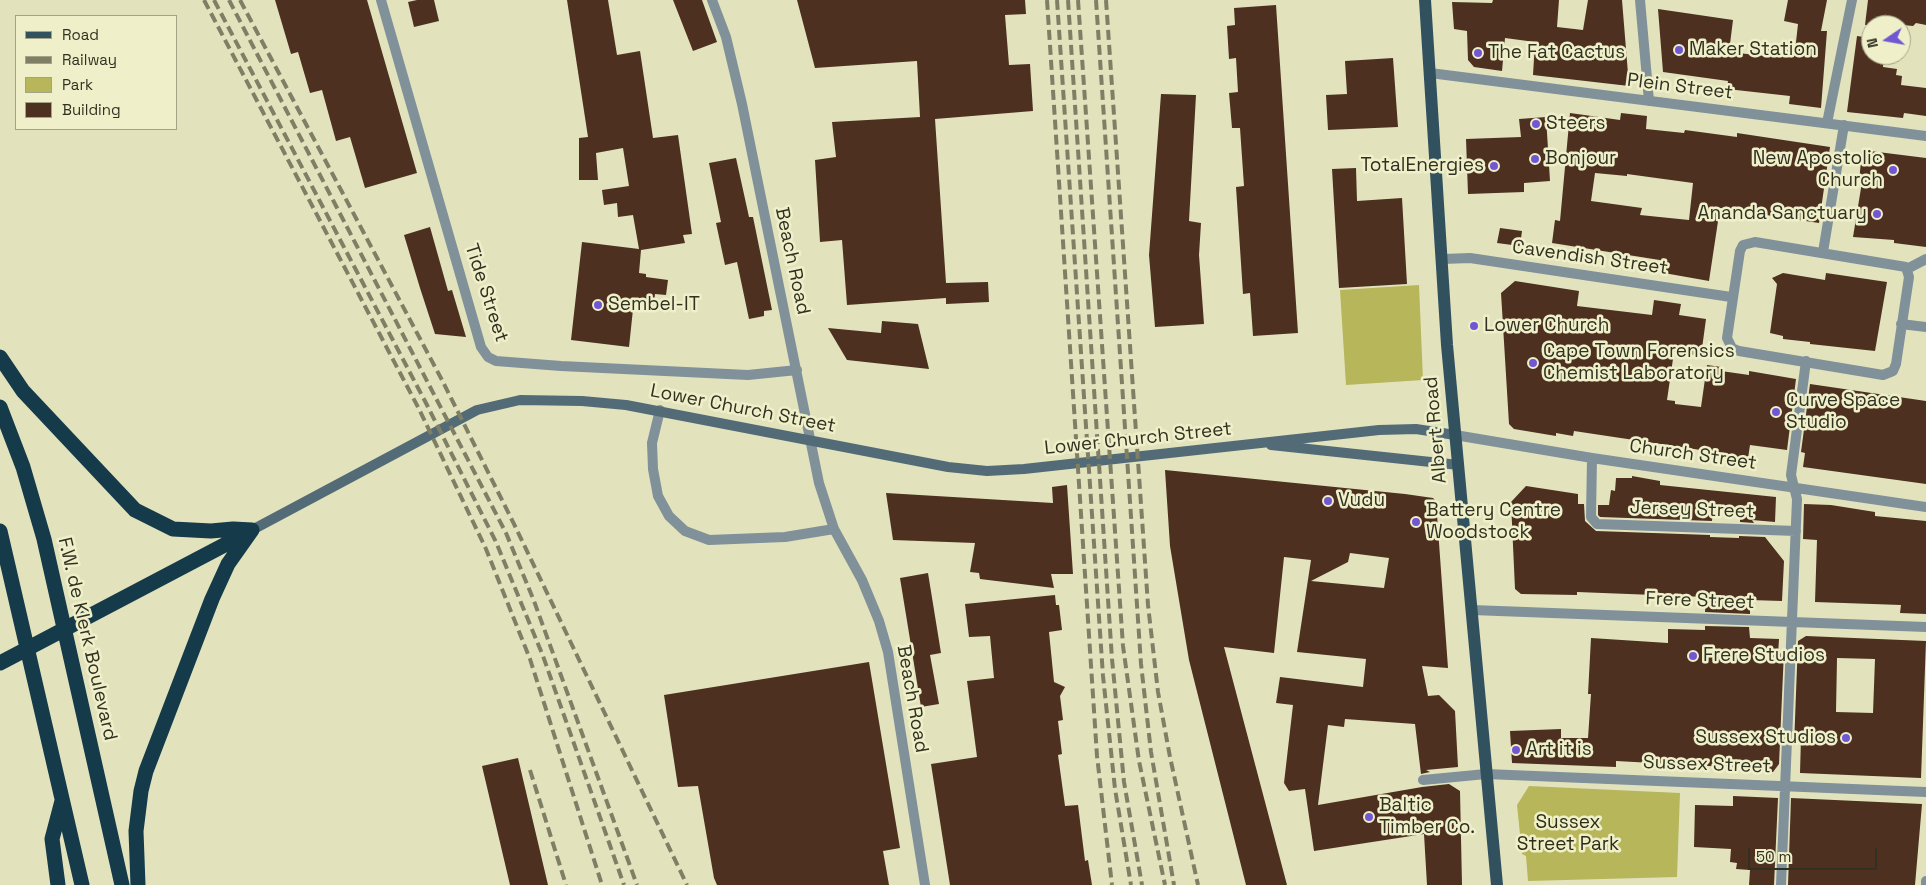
<!DOCTYPE html>
<style>
body{margin:0}
#map{position:relative;width:1926px;height:885px;overflow:hidden;background:#e2e3bd;font-family:"Space Grotesk",sans-serif}
canvas{display:block}
.legend{position:absolute;left:15px;top:15px;width:162px;height:115px;box-sizing:border-box;background:#eff0ca;border:1px solid #a3a487;margin:0;padding:6px 9px;list-style:none;font-size:15px;color:#313122}
.legend li{display:flex;align-items:center;gap:10px;height:25px}
.legend b{width:25px;border:1px solid #a3a487}
.north{position:absolute;left:1861px;top:15px;width:50px;height:50px;box-sizing:border-box;background:#eff0ca;border:1px solid #a3a487;border-radius:50%;rotate:258deg;font-size:14px;font-weight:700;line-height:20px;text-align:center;color:#313122}
.north::after{content:'';display:block;margin:auto;width:18px;height:22px;background:#7158d2;clip-path:polygon(50% 0,100% 100%,50% 72%,0 100%)}
.scale{position:absolute;left:1748px;top:848px;width:129px;height:22px;box-sizing:border-box;border:2px solid #313122;border-top:0;padding-left:6px;font-size:15px;line-height:18px;white-space:nowrap;color:#313122;-webkit-text-stroke:4px #eff0ca;paint-order:stroke}
</style>
<div id="map">
<canvas width="1926" height="885"></canvas>
<ul class="legend">
<li><b style="height:6px;background:#32515f"></b>Road</li>
<li><b style="height:6px;background:#7f7f66"></b>Railway</li>
<li><b style="height:14px;background:#b7b65a"></b>Park</li>
<li><b style="height:14px;background:#4d3020"></b>Building</li>
</ul>
<div class="north">N</div>
<div class="scale">50 m</div>
</div>
<script>
const ctx = document.querySelector('canvas').getContext('2d');
ctx.lineJoin = 'round';
function fill(path, color) { ctx.fillStyle = color; ctx.fill(path, 'evenodd'); }
const shape = rows => new Path2D(rows.map(r => 'M' + r).join(''));
function strokePath(path, color, width, dash) { ctx.strokeStyle = color; ctx.lineWidth = width; ctx.lineCap = dash ? 'butt' : 'round'; ctx.setLineDash(dash || []); ctx.stroke(path); }
function write(font, color, halo, rows, align = 'center') {
  ctx.font = font + ' "Space Grotesk",sans-serif'; ctx.lineWidth = 5; ctx.setLineDash([]); ctx.textBaseline = 'middle'; ctx.strokeStyle = halo; ctx.fillStyle = color; for (const [text, x, y, turn = 0] of rows) {
    ctx.save(); ctx.translate(x, y); ctx.rotate((+turn || 0) * Math.PI / 180); ctx.textAlign = isNaN(turn) ? turn : align; if (halo) ctx.strokeText(text, 0, 0); ctx.fillText(text, 0, 0); ctx.restore();
  }
}
const green = shape([
 [1419,285,1423,380,1346,385,1340,290],
 [1529,786,1680,793,1677,877,1528,881,1526,856,1522,854,1517,805]
]);
const building = shape([
 [275,0,367,0,417,173,365,188,350,137,336,141,322,90,310,93,298,52,291,54],
 [417,0,434,0,439,21,414,27,408,2],
 [567,0,608,0,617,55,640,51,653,138,678,135,692,234,683,235,685,243,641,250,639,273,646,274,646,277,668,280,666,295,655,294,654,302,634,300,629,347,571,340,582,242,639,249,633,215,618,217,617,203,604,205,602,190,629,186,623,148,596,153,598,180,579,180,579,138,588,137],
 [673,0,702,0,717,42,693,51],
 [797,0,1025,0,1026,14,1005,15,1009,65,1030,64,1033,111,935,119,946,283,988,282,989,302,946,304,946,298,847,305,842,240,820,242,815,160,836,157,832,122,920,117,917,61,815,68],
 [1493,0,1559,0,1557,27,1583,30,1588,0,1622,0,1629,86,1533,75,1535,42,1505,38,1502,71,1474,67,1468,60,1467,31,1454,29,1452,2,1492,3],
 [1788,0,1827,0,1821,31,1827,31,1821,108,1789,104,1790,96,1727,89,1728,81,1663,72,1658,9,1733,20,1729,52,1765,56,1767,47,1795,51,1798,24,1784,21],
 [1868,0,1926,0,1926,25,1916,23,1913,26,1883,23,1883,25,1865,25],
 [1276,5,1298,333,1253,336,1250,293,1243,294,1236,187,1244,186,1240,128,1232,128,1229,93,1238,92,1236,58,1229,59,1227,26,1235,25,1234,8],
 [1857,36,1871,38,1871,55,1884,56,1883,67,1897,69,1896,75,1902,76,1901,85,1926,88,1926,116,1904,113,1903,118,1847,112],
 [1393,58,1398,127,1328,130,1326,95,1347,94,1345,61],
 [1161,94,1196,95,1189,221,1201,223,1199,255,1204,324,1155,327,1149,255],
 [1570,113,1620,120,1621,113,1647,116,1646,129,1684,133,1685,130,1737,137,1737,133,1830,147,1819,223,1720,208,1709,281,1664,273,1666,261,1552,243,1555,220,1560,221],
 [1595,173,1627,176,1627,174,1693,183,1689,220,1640,215,1642,208,1591,201],
 [1546,117,1550,181,1524,183,1524,192,1468,194,1466,139,1521,137,1519,119],
 [1862,150,1926,158,1926,247,1894,243,1894,240,1853,237,1862,182,1859,182],
 [736,158,749,217,753,217,772,310,764,311,764,316,749,319,737,262,725,265,716,223,721,222,709,163],
 [1356,168,1357,201,1402,198,1407,284,1339,288,1332,169],
 [430,227,448,291,452,290,466,337,435,334,420,288,404,235],
 [1500,228,1522,231,1520,246,1497,243],
 [1783,273,1825,280,1826,273,1887,282,1875,351,1810,344,1810,342,1783,339,1783,336,1770,333,1777,284,1772,278],
 [1515,281,1579,291,1577,306,1652,315,1654,300,1681,304,1679,315,1706,319,1701,356,1674,352,1667,400,1675,401,1675,404,1701,407,1707,365,1721,367,1721,371,1749,375,1749,371,1796,379,1787,450,1750,445,1747,465,1733,463,1734,455,1574,431,1573,436,1556,433,1556,436,1514,429,1509,424,1501,293],
 [882,321,918,324,929,369,847,360,828,328,881,333],
 [1810,384,1926,401,1926,484,1803,467,1805,453,1801,452],
 [1165,470,1405,494,1433,498,1436,501,1448,668,1422,666,1428,696,1439,695,1455,711,1458,767,1426,770,1430,772,1421,774,1415,724,1345,719,1344,727,1328,725,1318,805,1422,787,1449,784,1460,791,1462,885,1427,885,1424,834,1314,851,1305,789,1289,791,1284,783,1293,705,1276,703,1280,677,1363,687,1366,659,1297,652,1311,560,1284,557,1274,653,1224,647,1287,885,1246,885,1189,660,1170,546],
 [1350,553,1389,558,1384,588,1311,581,1348,562],
 [1632,476,1660,481,1660,485,1776,497,1775,522,1752,520,1754,523,1740,522,1740,513,1713,510,1712,521,1600,517,1598,515,1598,505,1609,505,1611,490,1615,491,1616,478,1632,478],
 [1067,485,1073,574,1051,574,1054,588,980,579,979,573,970,572,975,543,893,540,886,493,1053,503,1052,487],
 [1526,486,1578,494,1578,504,1584,504,1585,521,1596,531,1710,535,1710,537,1739,538,1739,536,1765,537,1784,561,1782,601,1750,600,1750,614,1705,612,1706,597,1577,592,1577,595,1521,594,1515,589,1511,502],
 [1804,504,1831,505,1875,512,1875,516,1926,521,1926,614,1900,613,1901,605,1815,602,1817,540,1803,539],
 [928,573,941,653,930,655,939,704,921,707,900,578],
 [1055,595,1056,605,1059,605,1062,630,1049,632,1054,682,1065,687,1060,696,1063,720,1058,721,1062,754,1058,755,1065,806,1078,805,1085,861,1088,860,1092,885,950,885,931,764,977,757,967,681,994,678,990,636,969,637,965,604],
 [1705,626,1749,627,1750,638,1779,639,1778,655,1784,651,1779,764,1773,772,1746,771,1746,768,1616,761,1616,767,1512,763,1510,731,1561,729,1561,738,1588,738,1591,694,1588,694,1591,638,1668,643,1668,629,1705,630],
 [1806,636,1926,641,1921,778,1800,773,1801,737,1794,746,1798,641],
 [1837,658,1875,659,1873,713,1836,712],
 [869,662,900,848,883,851,889,885,717,885,714,878,698,786,678,787,664,695],
 [518,758,548,885,510,885,482,766],
 [1733,796,1778,798,1774,885,1749,885,1750,870,1736,869,1737,863,1730,862,1731,849,1694,847,1695,805,1733,806],
 [1791,798,1922,804,1915,885,1788,885]
]);
const street = shape([
 [381,0,481,347,488,357,496,361,561,366,748,375,797,370],
 [712,0,726,37,742,104,819,483,834,529,862,580,879,621,888,652,925,885],
 [1640,0,1649,101],
 [1430,73,1926,136],
 [1827,123,1852,0],
 [1755,242,1906,267,1909,277,1896,364,1893,371,1883,375,1739,351,1732,348,1727,338,1740,251,1743,245,1755,242],
 [1823,252,1844,125],
 [1443,259,1470,258,1731,297],
 [1907,269,1926,259],
 [1901,324,1926,327],
 [660,410,652,443,653,469,658,496,669,516,685,531,709,540,785,537,834,529],
 [1455,435,1592,458,1926,507],
 [1592,458,1591,517,1597,524,1796,531],
 [1472,610,1926,627],
 [1423,780,1486,774,1926,792],
 [1781,885,1797,499,1791,475,1806,361],
 [1926,885,1926,881]
]);
const secondary = shape([
 [1271,445,1459,465],
 [252,530,477,410,520,400,582,401,626,405,948,467,987,471,1024,469,1379,430,1416,429,1455,435]
]);
const primary = shape([
 [1425,0,1447,345,1497,885]
]);
const highway = shape([
 [0,357,23,391,135,510,173,529,211,531,233,529,252,530],
 [0,407,23,467,44,539,122,885],
 [0,531,82,885],
 [0,663,251,531],
 [58,885,52,839,62,801],
 [138,885,136,831,141,791,146,771,212,599,228,564,252,530]
]);
const rail = shape([
 [204,0,419,409,486,549,530,659,602,885],
 [214,0,427,405,496,542,543,656,624,885],
 [229,0,506,533,534,601,637,885],
 [240,0,442,380,515,526,687,885],
 [1047,0,1097,756,1112,885],
 [1057,0,1103,676,1115,789,1131,885],
 [1068,0,1112,659,1124,782,1142,885],
 [1078,0,1123,646,1139,761,1165,885],
 [1096,0,1141,664,1151,752,1174,885],
 [1106,0,1148,605,1158,692,1170,757,1198,885],
 [530,770,566,885]
]);
const markers = [
 [1679,50,5,"#7158d2"],
 [1478,53,5,"#7158d2"],
 [1536,124,5,"#7158d2"],
 [1535,159,5,"#7158d2"],
 [1494,166,5,"#7158d2"],
 [1893,170,5,"#7158d2"],
 [1877,214,5,"#7158d2"],
 [598,305,5,"#7158d2"],
 [1474,326,5,"#7158d2"],
 [1533,363,5,"#7158d2"],
 [1776,412,5,"#7158d2"],
 [1328,501,5,"#7158d2"],
 [1416,522,5,"#7158d2"],
 [1693,656,5,"#7158d2"],
 [1846,738,5,"#7158d2"],
 [1516,750,5,"#7158d2"],
 [1369,817,5,"#7158d2"]
];
const poiNames = [
 ["Maker Station",1689,50],
 ["The Fat Cactus",1488,53],
 ["Steers",1546,124],
 ["Bonjour",1545,159],
 ["New Apostolic",1883,159,"right"],
 ["Church",1883,181,"right"],
 ["TotalEnergies",1484,166,"right"],
 ["Ananda Sanctuary",1867,214,"right"],
 ["Sembel-IT",608,305],
 ["Lower Church",1484,326],
 ["Cape Town Forensics",1543,352],
 ["Chemist Laboratory",1543,374],
 ["Curve Space",1786,401],
 ["Studio",1786,423],
 ["Vudu",1338,501],
 ["Battery Centre",1426,511],
 ["Woodstock",1426,533],
 ["Frere Studios",1703,656],
 ["Sussex Studios",1836,738,"right"],
 ["Art it is",1526,750],
 ["Baltic",1379,806],
 ["Timber Co.",1379,828]
];
const streetNames = [
 ["Plein Street",1680,87,7],
 ["Cavendish Street",1590,258,8],
 ["Beach Road",792,261,78],
 ["Tide Street",486,293,72],
 ["Lower Church Street",743,409,11],
 ["Albert Road",1436,430,-95],
 ["Lower Church Street",1138,439,-6],
 ["Church Street",1693,455,8],
 ["Jersey Street",1692,510,2],
 ["Frere Street",1700,601,2],
 ["F.W. de Klerk Boulevard",87,639,77],
 ["Beach Road",912,699,80],
 ["Sussex Street",1707,765,2]
];
const parkNames = [
 ["Sussex",1568,823],
 ["Street Park",1568,845]
];
fill(green, '#b7b65a');
fill(building, '#4d3020');
strokePath(street, '#809199', 10);
strokePath(secondary, '#536b77', 10);
strokePath(primary, '#32515f', 12);
strokePath(highway, '#153a4a', 15);
strokePath(rail, '#7f7f66', 4, [10, 5]);
for (const [x, y, r, color] of markers) { const dot = new Path2D(); dot.arc(x, y, r, 0, 2 * Math.PI); ctx.fillStyle = color; ctx.fill(dot); strokePath(dot, '#eff0ca', 2); }
write('19px', '#313122', '#eff0ca', poiNames, 'left');
write('19px', '#313122', '#eff0ca', streetNames);
write('19px', '#2e2e16', '#eff0ca', parkNames);
</script>
